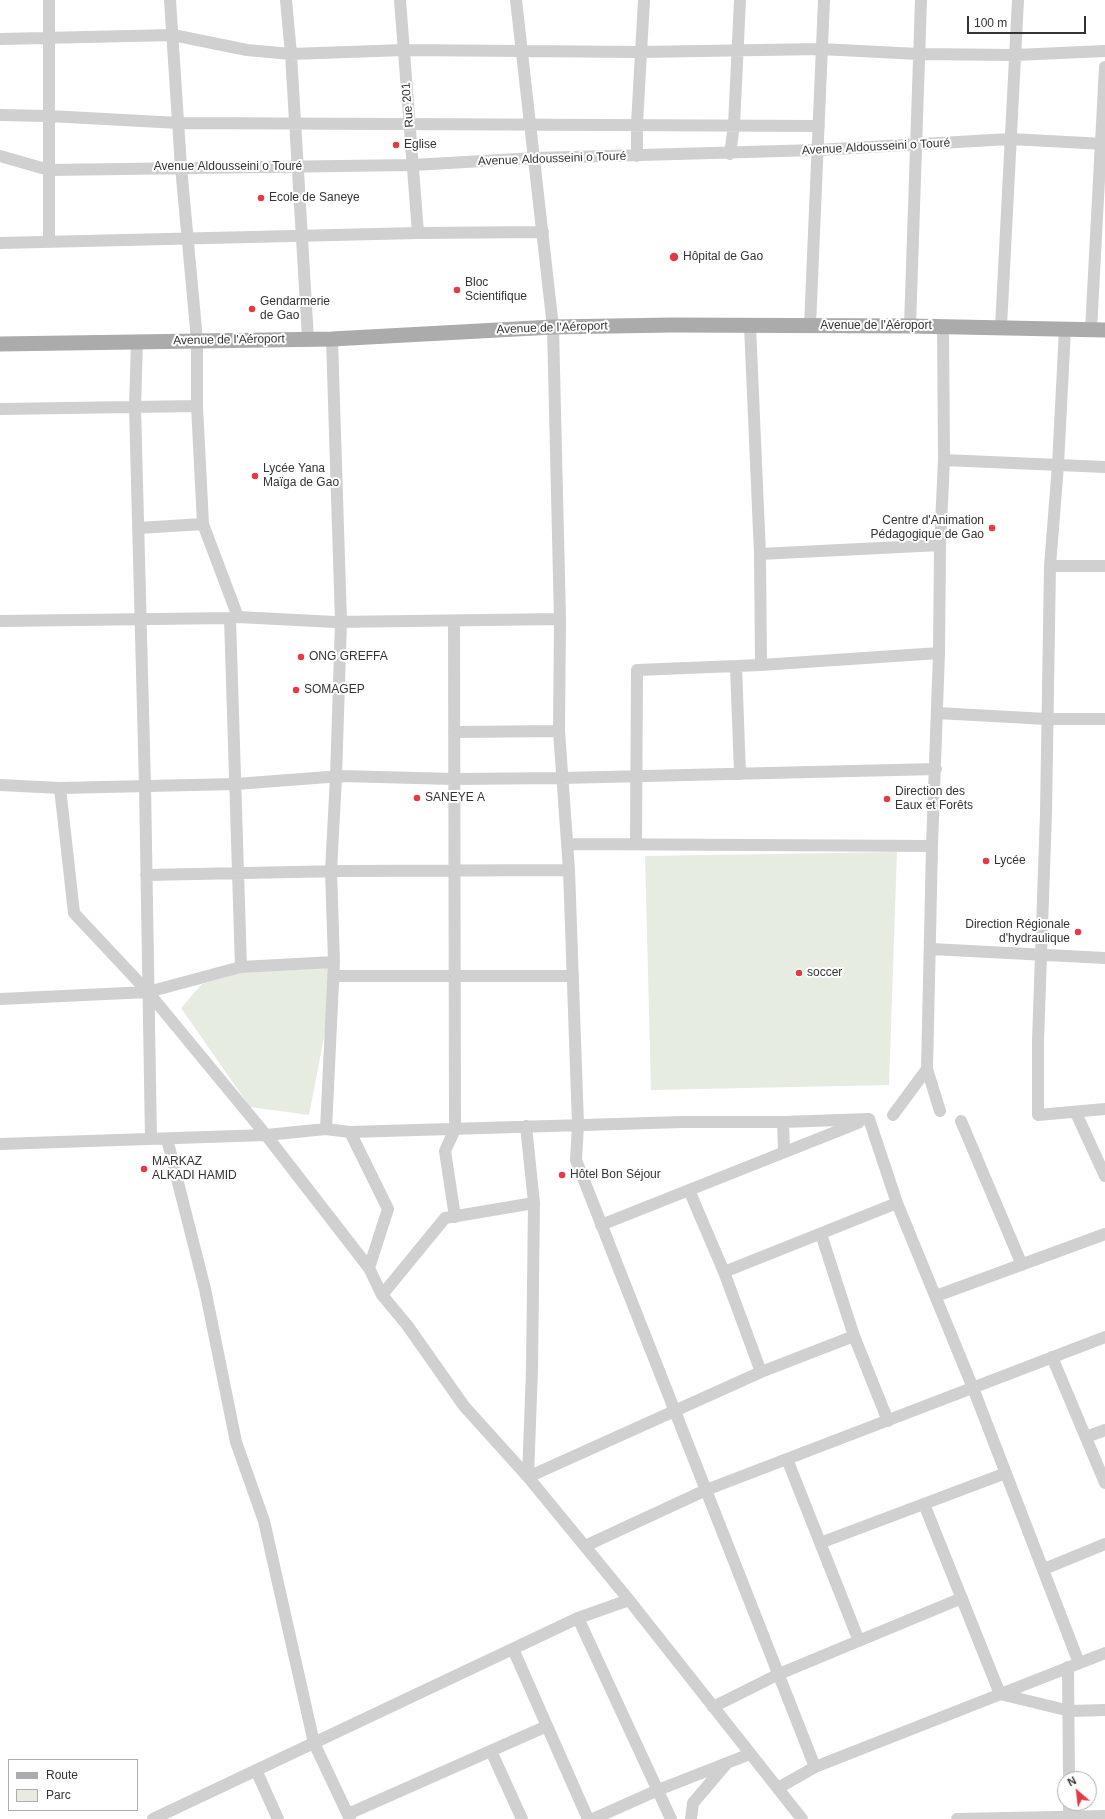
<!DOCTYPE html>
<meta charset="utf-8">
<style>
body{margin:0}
#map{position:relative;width:1105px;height:1819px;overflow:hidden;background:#fff;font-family:Helvetica,sans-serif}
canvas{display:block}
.legend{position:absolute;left:8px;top:1759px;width:130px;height:52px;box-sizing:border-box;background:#fff;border:1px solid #adadad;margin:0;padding:5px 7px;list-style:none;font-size:12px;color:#333}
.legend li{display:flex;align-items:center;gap:8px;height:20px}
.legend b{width:20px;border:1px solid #adadad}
.north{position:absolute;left:1057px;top:1771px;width:40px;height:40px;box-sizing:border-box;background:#fff;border:1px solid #adadad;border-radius:50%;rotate:332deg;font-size:11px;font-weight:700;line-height:16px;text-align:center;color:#333}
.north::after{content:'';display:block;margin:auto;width:14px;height:18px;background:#e63946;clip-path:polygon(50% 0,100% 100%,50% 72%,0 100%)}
.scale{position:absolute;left:967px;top:16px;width:119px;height:18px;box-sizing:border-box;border:2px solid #333;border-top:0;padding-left:5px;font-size:12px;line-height:14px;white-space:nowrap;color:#333;-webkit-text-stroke:3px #fff;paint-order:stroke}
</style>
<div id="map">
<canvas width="1105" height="1819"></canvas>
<ul class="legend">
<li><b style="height:5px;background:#ababab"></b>Route</li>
<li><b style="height:11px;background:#e6ecdf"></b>Parc</li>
</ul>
<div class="north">N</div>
<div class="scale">100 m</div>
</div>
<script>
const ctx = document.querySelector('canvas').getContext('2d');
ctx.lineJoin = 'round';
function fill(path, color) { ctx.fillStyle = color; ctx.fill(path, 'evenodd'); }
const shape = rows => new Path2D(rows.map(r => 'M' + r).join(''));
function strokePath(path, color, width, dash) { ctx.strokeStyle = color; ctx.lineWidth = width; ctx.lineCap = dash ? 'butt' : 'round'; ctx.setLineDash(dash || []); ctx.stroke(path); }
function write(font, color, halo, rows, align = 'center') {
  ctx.font = font + ' Helvetica,sans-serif'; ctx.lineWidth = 4; ctx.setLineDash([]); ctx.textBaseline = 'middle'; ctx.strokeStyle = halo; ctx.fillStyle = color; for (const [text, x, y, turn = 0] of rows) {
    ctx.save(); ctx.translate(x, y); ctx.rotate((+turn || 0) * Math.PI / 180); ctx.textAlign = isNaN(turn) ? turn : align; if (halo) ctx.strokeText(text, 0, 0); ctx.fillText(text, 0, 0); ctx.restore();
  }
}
const green = shape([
 [897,852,889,1085,651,1090,645,856],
 [328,968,326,1027,309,1115,250,1107,181,1008,202,984,241,973]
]);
const minor = shape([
 [170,0,181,167,197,340,197,406,203,524,238,617,335,622,560,619],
 [286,0,291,54,308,339],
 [400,0,418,233],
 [516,0,553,327,560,619,559,731,569,870,578,1125,576,1160,815,1767],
 [0,39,173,35,247,50,291,54,404,50,640,52,821,49,918,54,1015,55,1105,51],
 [0,115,49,116,179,123,819,126],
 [730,154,734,125,740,0],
 [0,156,49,170,413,165,535,158,817,150,1010,139,1105,144],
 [637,156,637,124,644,0],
 [49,241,49,0],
 [0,243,418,233,543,232],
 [750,326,760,554,761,665],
 [810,326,824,0],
 [910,326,921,0],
 [1001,327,1018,0],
 [1065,329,1058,465,1050,566,1046,813,1038,1041,1038,1115,1105,1109],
 [1091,330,1105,67],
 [137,341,135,407,145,786,151,1139],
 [0,409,197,406],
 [944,460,1105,467],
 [138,528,203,524],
 [760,554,940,545],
 [1050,566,1105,566],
 [238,617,230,618,241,967],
 [0,621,230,618],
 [454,621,455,1129,445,1151,455,1217],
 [736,666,740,774],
 [937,713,1047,719,1105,719],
 [454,732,559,731],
 [0,785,60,788,236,784,341,776,454,779,562,778,936,769],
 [60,788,74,913,148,992,266,1135,369,1268,382,1295,407,1325,464,1406,528,1477,629,1600,802,1819],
 [568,844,932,846],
 [636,844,637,670,761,665,939,653],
 [146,875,343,871,569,870],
 [931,949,1105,958],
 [333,976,573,976],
 [0,999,148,992,241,967,334,962],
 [940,1111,927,1069,932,846,939,653,940,545,944,460,943,327],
 [1076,1113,1105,1176],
 [893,1115,927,1069],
 [869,1119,897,1203,973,1388,1079,1663],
 [961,1121,1022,1265],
 [783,1122,784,1151],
 [526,1126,534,1203,532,1369,528,1477,761,1372,854,1336],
 [326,1129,334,962,331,871,336,777,341,622,332,339],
 [350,1132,388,1209,369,1268],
 [167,1139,205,1289,236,1442,264,1521,314,1743,350,1819],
 [0,1144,266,1135,326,1129,350,1132,683,1122,783,1122,869,1119],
 [689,1190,724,1272,761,1372],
 [601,1225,858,1123],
 [821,1234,854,1336,888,1421],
 [724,1272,897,1203],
 [382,1295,445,1218,534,1203],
 [936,1296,1105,1234],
 [1052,1357,1105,1483],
 [1086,1437,1105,1430],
 [787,1459,859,1641],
 [924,1504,1000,1694,1070,1711,1105,1710],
 [820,1543,1006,1473],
 [585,1546,706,1490,1105,1337],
 [1044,1569,1105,1544],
 [578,1618,671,1819],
 [513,1649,588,1819],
 [1068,1667,1069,1779],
 [713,1707,779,1674,962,1598],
 [491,1751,522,1819],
 [256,1770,278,1819],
 [778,1788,815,1767,1105,1653],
 [348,1814,547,1726],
 [1069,1817,1069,1803],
 [153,1819,578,1618,629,1600],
 [593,1819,658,1790,750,1754],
 [691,1819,693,1803,727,1763],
 [957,1819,1105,1816]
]);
const major = shape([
 [0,344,332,339,553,327,672,325,910,326,1105,330]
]);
const markers = [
 [396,145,4,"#e63946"],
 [261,198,4,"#e63946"],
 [674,257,5,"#e63946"],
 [457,290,4,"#e63946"],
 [252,309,4,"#e63946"],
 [255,476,4,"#e63946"],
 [992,528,4,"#e63946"],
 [301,657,4,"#e63946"],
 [296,690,4,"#e63946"],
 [417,798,4,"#e63946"],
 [887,799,4,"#e63946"],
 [986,861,4,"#e63946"],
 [1078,932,4,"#e63946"],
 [799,973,4,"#e63946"],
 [144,1169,4,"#e63946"],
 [562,1175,4,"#e63946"]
];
const streetNames = [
 ["Rue 201",408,105,-95],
 ["Avenue Aldousseini o Touré",876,147,-3],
 ["Avenue Aldousseini o Touré",552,159,-2],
 ["Avenue Aldousseini o Touré",228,167],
 ["Avenue de l'Aéroport",876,326],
 ["Avenue de l'Aéroport",552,328,-2],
 ["Avenue de l'Aéroport",229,340,-1]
];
const poiNames = [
 ["Eglise",404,145],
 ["Ecole de Saneye",269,198],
 ["Hôpital de Gao",683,257],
 ["Bloc",465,283],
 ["Scientifique",465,297],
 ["Gendarmerie",260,302],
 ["de Gao",260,316],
 ["Lycée Yana",263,469],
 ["Maïga de Gao",263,483],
 ["Centre d'Animation",984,521,"right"],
 ["Pédagogique de Gao",984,535,"right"],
 ["ONG GREFFA",309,657],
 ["SOMAGEP",304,690],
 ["Direction des",895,792],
 ["Eaux et Forêts",895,806],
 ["SANEYE A",425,798],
 ["Lycée",994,861],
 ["Direction Régionale",1070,925,"right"],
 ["d'hydraulique",1070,939,"right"],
 ["soccer",807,973],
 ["MARKAZ",152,1162],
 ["ALKADI HAMID",152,1176],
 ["Hôtel Bon Séjour",570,1175]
];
fill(green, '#e6ecdf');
strokePath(minor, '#d0d0d0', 12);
strokePath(major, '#ababab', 15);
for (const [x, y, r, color] of markers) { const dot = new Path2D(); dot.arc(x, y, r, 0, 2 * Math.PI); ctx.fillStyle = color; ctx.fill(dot); strokePath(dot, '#fff', 1.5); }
write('12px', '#333', '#fff', streetNames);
write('12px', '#333', '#fff', poiNames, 'left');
</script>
